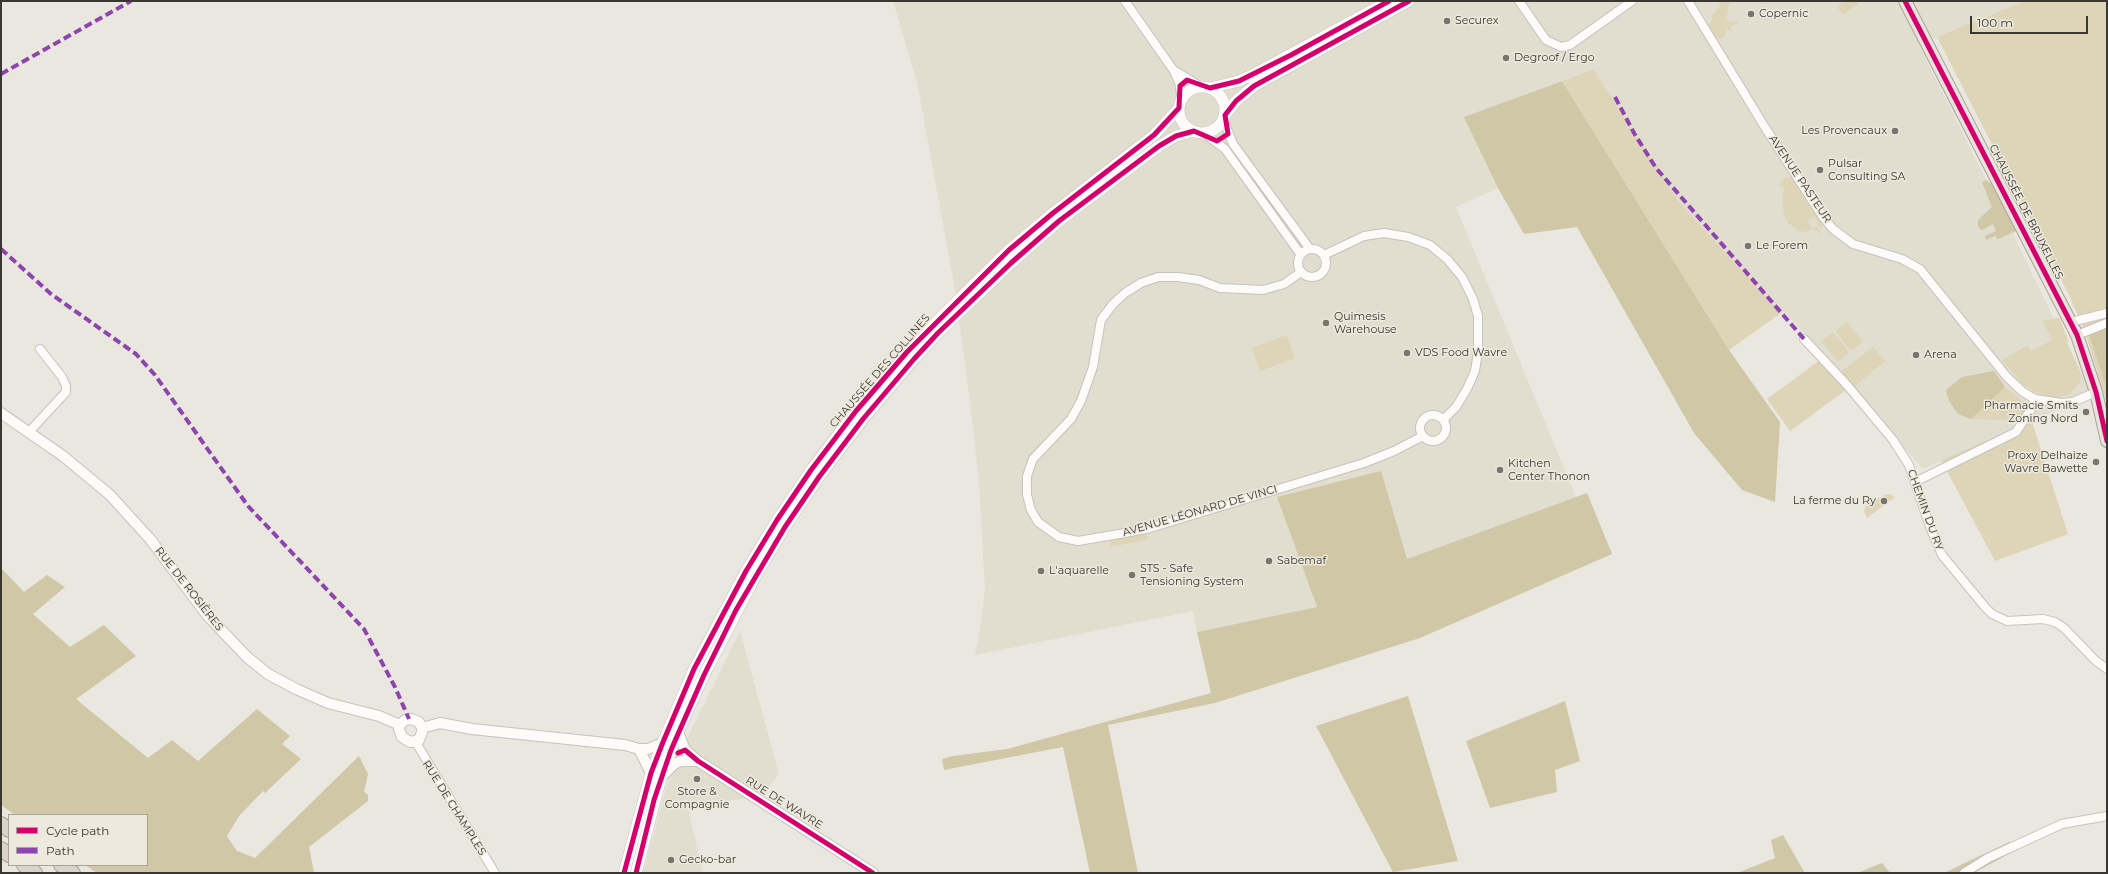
<!DOCTYPE html>
<meta charset="utf-8">
<style>
body{margin:0}
#map{position:relative;width:2108px;height:874px;overflow:hidden;background:#e9e7e0;font-family:Montserrat,sans-serif}
canvas{display:block}
.frame{position:absolute;inset:0;border:2px solid #393732;pointer-events:none}
.legend{position:absolute;left:8px;top:814px;width:140px;height:52px;box-sizing:border-box;background:#ede9dc;border:1px solid #a5a298;margin:0;padding:5px 7px;list-style:none;font-size:12px;color:#393732}
.legend li{display:flex;align-items:center;gap:8px;height:20px}
.legend b{width:20px;border:1px solid #a5a298}
.scale{position:absolute;left:1970px;top:16px;width:118px;height:18px;box-sizing:border-box;border:2px solid #393732;border-top:0;padding-left:5px;font-size:12px;line-height:14px;white-space:nowrap;color:#393732;-webkit-text-stroke:3px #ede9dc;paint-order:stroke}
</style>
<div id="map">
<canvas width="2108" height="874"></canvas>
<div class="frame"></div>
<ul class="legend">
<li><b style="height:5px;background:#d6006c"></b>Cycle path</li>
<li><b style="height:5px;background:#8e44ad"></b>Path</li>
</ul>
<div class="scale">100 m</div>
</div>
<script>
const ctx = document.querySelector('canvas').getContext('2d');
ctx.lineJoin = 'round';
function fill(path, color) { ctx.fillStyle = color; ctx.fill(path, 'evenodd'); }
const shape = rows => new Path2D(rows.map(r => 'M' + r).join(''));
function strokePath(path, color, width, dash) { ctx.strokeStyle = color; ctx.lineWidth = width; ctx.lineCap = dash ? 'butt' : 'round'; ctx.setLineDash(dash || []); ctx.stroke(path); }
function write(font, color, halo, rows, align = 'center') {
  ctx.font = font + ' Montserrat,sans-serif'; ctx.lineWidth = 3; ctx.setLineDash([]); ctx.textBaseline = 'middle'; ctx.strokeStyle = halo; ctx.fillStyle = color; for (const [text, x, y, turn = 0] of rows) {
    ctx.save(); ctx.translate(x, y); ctx.rotate((+turn || 0) * Math.PI / 180); ctx.textAlign = isNaN(turn) ? turn : align; if (halo) ctx.strokeText(text, 0, 0); ctx.fillText(text, 0, 0); ctx.restore();
  }
}
const built = shape([
 [893,1,2025,1,1919,45,1986,180,1993,185,2016,231,2013,234,2054,319,2059,318,2068,340,2067,343,2093,397,2037,418,2032,422,1923,469,1785,312,1781,313,1679,202,1592,69,1465,117,1498,188,1456,207,1576,497,1407,559,1277,497,1317,607,1197,632,1193,611,975,655,980,629,985,590,979,482,971,410,955,289,917,82],
 [740,631,779,774,762,795,688,808,703,873,643,873,671,771]
]);
const green = shape([
 [1717,1,1730,1,1726,20,1738,22,1738,24,1730,26,1732,30,1731,32,1727,28,1723,39,1714,38,1708,25,1712,21,1712,16,1721,4],
 [1845,1,1856,1,1858,4,1843,15,1837,6],
 [2025,1,2107,1,2107,404,2086,335,2070,297,1937,37],
 [1593,69,1679,202,1781,313,1729,350,1562,81],
 [1785,177,1793,178,1822,223,1821,229,1814,217,1807,220,1812,229,1817,226,1821,232,1818,234,1818,231,1816,230,1809,230,1808,232,1799,231,1788,223,1784,215,1782,196,1785,188,1779,186],
 [2059,318,2068,340,2067,343,2081,374,2080,382,2070,394,2055,398,2035,392,2023,384,2002,360,2028,345,2031,351,2052,340,2042,321],
 [1847,322,1863,342,1851,351,1835,331],
 [1833,332,1849,352,1838,362,1821,341],
 [1287,335,1295,358,1260,371,1252,348],
 [1873,347,1885,361,1854,387,1841,372],
 [1820,360,1846,390,1790,431,1767,399],
 [2005,387,2026,404,2025,414,2020,418,2013,420,1971,419],
 [2032,422,2068,534,1995,561,1941,460],
 [1891,494,1894,498,1867,518,1864,512,1865,507,1884,495],
 [1145,533,1148,537,1147,540,1110,547,1110,541]
]);
const forest = shape([
 [1562,81,1729,350,1780,422,1775,502,1742,490,1694,433,1577,227,1524,234,1498,188,1464,117],
 [1986,180,1993,185,2016,231,1998,239,1995,236,1986,240,1985,236,1996,231,1993,224,1982,230,1978,227,1978,220,1992,207,1982,182],
 [2107,327,2107,389,2089,334],
 [1994,371,2005,387,1971,419,1958,414,1949,401,1946,390,1962,377],
 [1381,471,1407,559,1587,493,1612,554,1420,638,1215,703,1108,725,1138,873,1090,873,1063,747,944,770,942,759,953,756,1007,749,1211,693,1197,632,1317,607,1277,497],
 [1,568,24,592,47,575,65,587,33,614,70,647,104,625,136,656,76,699,148,758,172,740,198,761,257,709,290,736,282,744,301,759,265,793,263,791,239,816,227,836,237,851,255,858,359,756,368,774,364,792,368,795,368,801,309,847,314,873,97,873,85,865,147,865,147,815,15,815,1,805],
 [1408,696,1458,861,1393,872,1316,726],
 [1565,701,1580,761,1555,770,1557,792,1490,808,1466,741],
 [1783,835,1805,873,1737,873,1775,858,1771,840],
 [2009,842,2016,850,1974,873,1944,873],
 [1882,863,1890,873,1857,873]
]);
const minor = shape([
 [1125,1,1174,71,1179,82,1182,99],
 [1519,1,1546,40,1561,47,1570,45,1632,1],
 [1688,1,1766,129,1823,217,1833,229,1853,244,1902,259,1920,269,2007,377,2023,392,2035,399,2061,403,2073,402,2096,392],
 [1175,71,1201,87],
 [1223,119,1233,144,1310,249],
 [1204,133,1225,149,1301,255],
 '1298 263a14 14 0 1 1 28 0a14 14 0 1 1-28 0Z',
 [1324,255,1364,236,1384,233,1408,237,1430,245,1447,259,1462,277,1473,299,1478,316,1478,352,1475,371,1467,389,1456,407,1443,420],
 [1301,272,1284,284,1263,290,1220,288,1199,280,1178,277,1158,277,1141,283,1125,293,1113,304,1101,320,1093,367,1081,401,1071,419,1033,459,1027,476,1027,495,1031,510,1038,522,1059,537,1078,541,1125,533,1150,528,1364,463,1394,451,1423,436],
 [2071,322,2107,313],
 [2077,335,2107,323],
 [1804,339,1847,385,1893,440,1909,465,1930,527,1942,555,1985,607,1992,614,2007,621,2043,619,2055,622,2064,628,2096,661,2107,669],
 '1420 428a13 13 0 1 1 26 0a13 13 0 1 1-26 0Z',
 [28,433,66,392,66,386,62,377,40,349],
 [1915,482,2016,432,2030,411,2035,399],
 [415,741,495,873],
 [1964,873,1988,858,2062,824,2107,816]
]);
const tertiary = shape([
 [1,413,63,456,110,495,150,539,207,615,247,657,268,674,296,689,328,703,379,716,400,725],
 [400,725,399,729,402,737,410,742,419,740,422,732,422,728],
 [400,725,405,720,411,719,419,722,422,728],
 [422,728,440,723,472,729,625,745,639,749,648,749,662,743],
 [678,732,685,750,698,761,873,873],
 [639,749,651,773],
 [662,776,674,764,681,761,698,761]
]);
const secondary = shape([
 '1179 110a23 23 0 1 1 46 0a23 23 0 1 1-46 0Z',
 [1210,88,1239,81,1254,74,1389,1],
 [1225,115,1236,101,1254,86,1409,1],
 [624,873,651,773,663,742,694,669,746,571,777,520,811,470,856,411,939,319,1009,250,1053,213,1154,135,1179,108],
 [636,873,661,778,678,732,704,675,755,577,785,527,819,477,863,419,914,359,938,333,1011,263,1059,221,1159,146,1176,136,1194,131]
]);
const primary = shape([
 [1905,1,2077,335,2096,392,2107,441]
]);
const motorway = shape([
 [1,824,9,830],
 [1,849,9,855],
 [24,865,35,873],
 [61,865,73,873]
]);
const quiet = shape([
 [1,74,131,1],
 [1615,97,1634,133,1656,168,1804,339],
 [1,249,51,294,136,354,155,375,248,506,364,629,395,687,409,719]
]);
const cycleway = shape([
 [1905,1,2077,335,2096,392,2107,441],
 [678,753,685,750,698,761,873,873],
 [624,873,651,773,663,742,694,669,746,571,777,520,811,470,856,411,907,352,1009,250,1053,213,1154,135,1179,108,1180,86,1187,80,1210,88,1239,81,1291,55,1389,1],
 [636,873,654,800,671,750,704,675,736,610,785,527,819,477,863,419,914,359,938,333,1011,263,1059,221,1159,146,1176,136,1194,131,1217,141,1228,134,1225,115,1236,101,1254,86,1409,1]
]);
const markers = [
 [1751,14,4,"#77756f"],
 [1447,21,4,"#77756f"],
 [1506,58,4,"#77756f"],
 [1895,131,4,"#77756f"],
 [1820,170,4,"#77756f"],
 [1748,246,4,"#77756f"],
 [1326,323,4,"#77756f"],
 [1407,353,4,"#77756f"],
 [1916,355,4,"#77756f"],
 [2086,412,4,"#77756f"],
 [2096,462,4,"#77756f"],
 [1500,470,4,"#77756f"],
 [1884,501,4,"#77756f"],
 [1269,561,4,"#77756f"],
 [1041,571,4,"#77756f"],
 [1132,575,4,"#77756f"],
 [697,779,4,"#77756f"],
 [671,860,4,"#77756f"]
];
const poiNames = [
 ["Copernic",1759,14],
 ["Securex",1455,21],
 ["Degroof / Ergo",1514,58],
 ["Les Provencaux",1887,131,"right"],
 ["Pulsar",1828,164],
 ["Consulting SA",1828,177],
 ["Le Forem",1756,246],
 ["Quimesis",1334,317],
 ["Warehouse",1334,330],
 ["VDS Food Wavre",1415,353],
 ["Arena",1924,355],
 ["Pharmacie Smits",2078,406,"right"],
 ["Zoning Nord",2078,419,"right"],
 ["Proxy Delhaize",2088,456,"right"],
 ["Wavre Bawette",2088,469,"right"],
 ["Kitchen",1508,464],
 ["Center Thonon",1508,477],
 ["La ferme du Ry",1876,501,"right"],
 ["Sabemaf",1277,561],
 ["STS - Safe",1140,569],
 ["Tensioning System",1140,582],
 ["L'aquarelle",1049,571],
 ["Store &",697,792,"center"],
 ["Compagnie",697,805,"center"],
 ["Gecko-bar",679,860]
];
const streetNames = [
 ["AVENUE PASTEUR",1800,179,56],
 ["CHAUSSÉE DE BRUXELLES",2026,212,63],
 ["CHAUSSÉE DES COLLINES",880,371,-49],
 ["CHEMIN DU RY",1925,510,70],
 ["AVENUE LÉONARD DE VINCI",1200,511,-16],
 ["RUE DE ROSIÈRES",189,589,52],
 ["RUE DE WAVRE",784,803,32],
 ["RUE DE CHAMPLES",454,808,58]
];
fill(built, '#e1ddcf');
fill(green, '#ded5b8');
fill(forest, '#d0c7a7');
strokePath(minor, '#c4c3bd', 10);
strokePath(tertiary, '#c4c3bd', 12);
strokePath(secondary, '#c4c3bd', 12);
strokePath(primary, '#aaa398', 14);
strokePath(motorway, '#aaa398', 16);
strokePath(minor, '#fcfbfa', 8);
strokePath(tertiary, '#fcfbfa', 10);
strokePath(secondary, '#fcfbfa', 11);
strokePath(primary, '#e7e3dd', 12);
strokePath(motorway, '#dad3cb', 14);
strokePath(quiet, '#8e44ad', 4, [8, 4]);
strokePath(cycleway, '#d6006c', 5);
for (const [x, y, r, color] of markers) { const dot = new Path2D(); dot.arc(x, y, r, 0, 2 * Math.PI); ctx.fillStyle = color; ctx.fill(dot); strokePath(dot, '#ede9dc', 1.5); }
write('11px', '#393732', '#ede9dc', poiNames, 'left');
write('11px', '#393732', '#ede9dc', streetNames);
</script>
